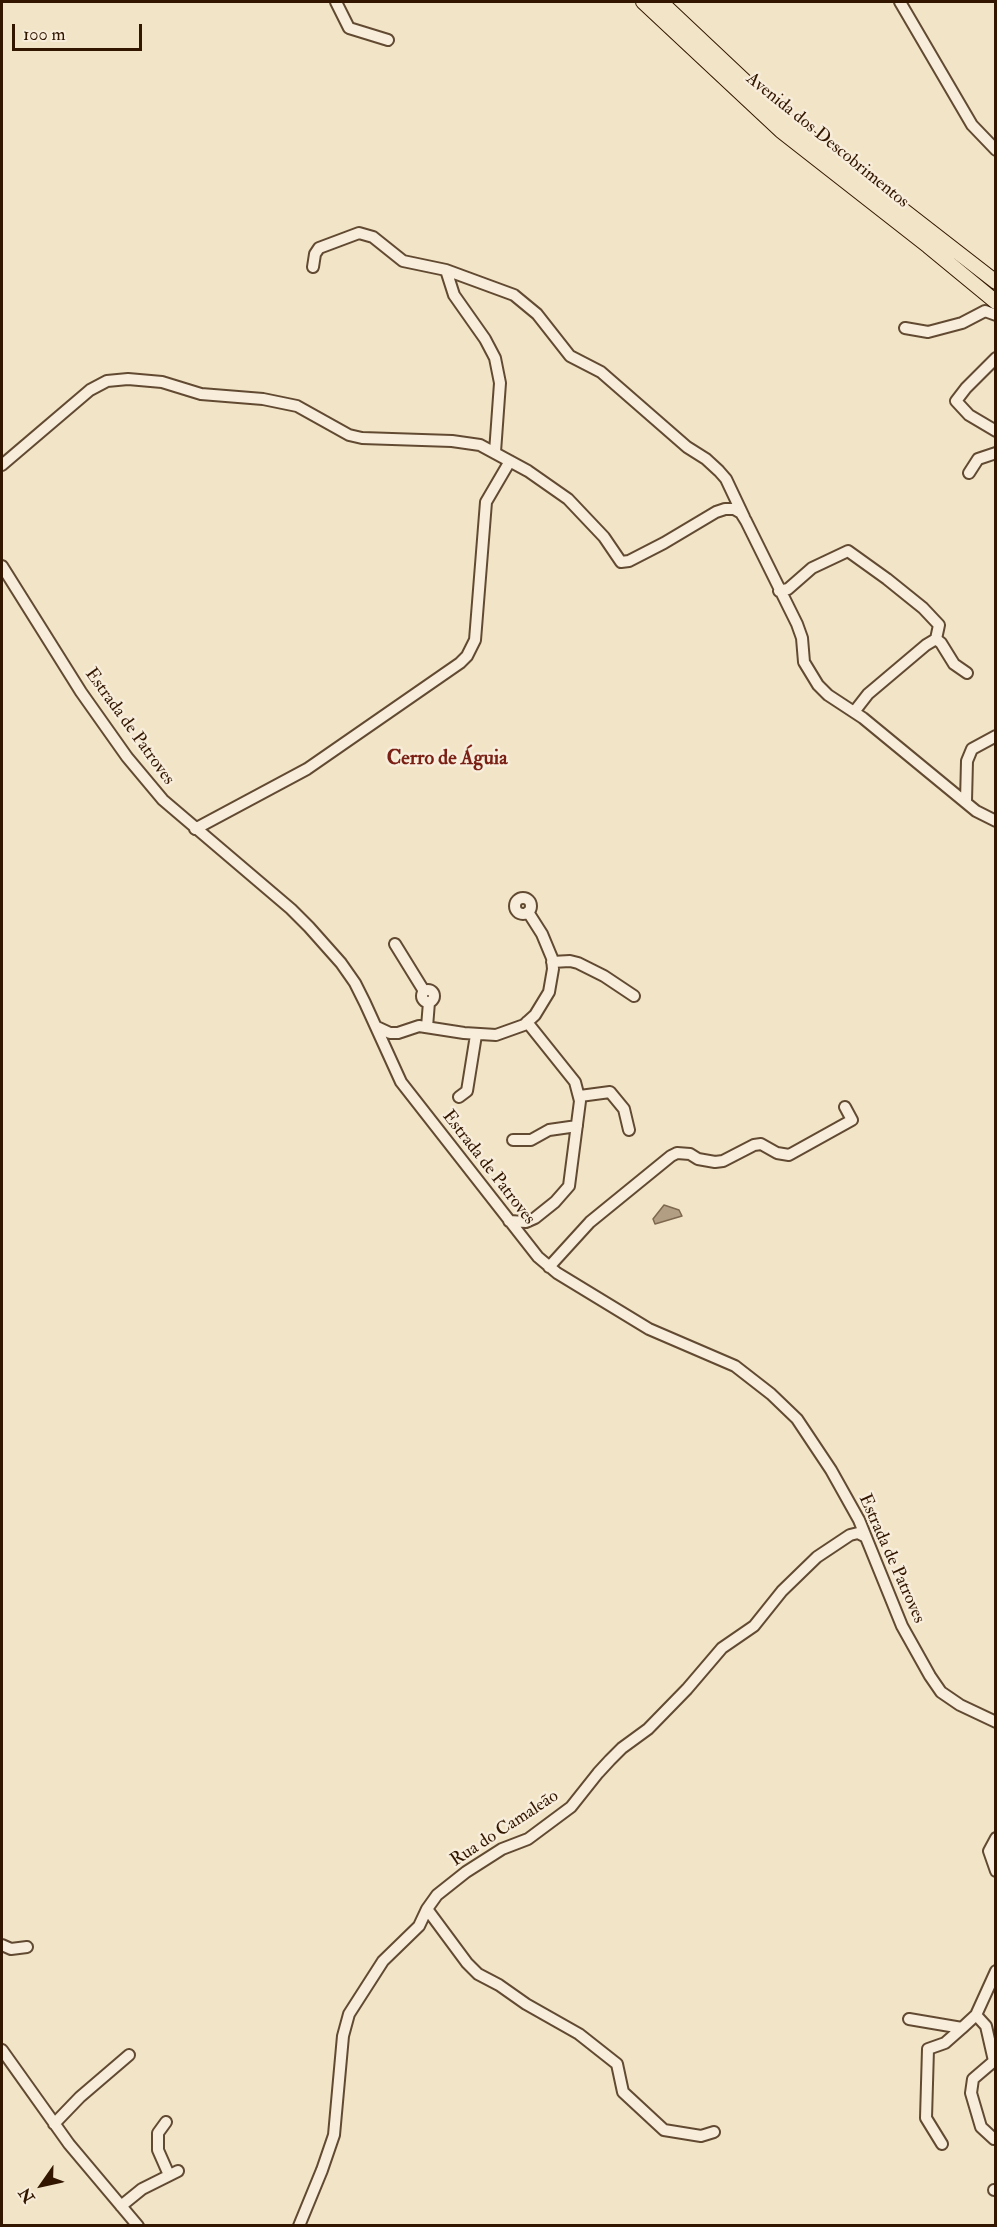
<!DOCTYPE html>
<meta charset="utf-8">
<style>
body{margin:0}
#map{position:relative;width:997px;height:2227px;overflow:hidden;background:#f2e4c6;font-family:"IM FELL Double Pica",serif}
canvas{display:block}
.frame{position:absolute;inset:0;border:3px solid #321600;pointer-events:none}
.north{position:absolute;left:12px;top:2155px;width:60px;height:60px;-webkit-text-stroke:4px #f7edda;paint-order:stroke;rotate:236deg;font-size:16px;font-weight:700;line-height:24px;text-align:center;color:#321600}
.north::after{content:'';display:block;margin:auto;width:21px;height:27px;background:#321600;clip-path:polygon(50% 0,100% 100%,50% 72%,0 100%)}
.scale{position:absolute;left:12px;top:24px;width:130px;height:27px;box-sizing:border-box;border:3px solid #321600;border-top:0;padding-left:8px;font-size:18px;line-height:21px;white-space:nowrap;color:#321600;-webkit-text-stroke:4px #f7edda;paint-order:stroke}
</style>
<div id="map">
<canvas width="997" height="2227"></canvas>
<div class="frame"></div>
<div class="north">N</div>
<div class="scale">100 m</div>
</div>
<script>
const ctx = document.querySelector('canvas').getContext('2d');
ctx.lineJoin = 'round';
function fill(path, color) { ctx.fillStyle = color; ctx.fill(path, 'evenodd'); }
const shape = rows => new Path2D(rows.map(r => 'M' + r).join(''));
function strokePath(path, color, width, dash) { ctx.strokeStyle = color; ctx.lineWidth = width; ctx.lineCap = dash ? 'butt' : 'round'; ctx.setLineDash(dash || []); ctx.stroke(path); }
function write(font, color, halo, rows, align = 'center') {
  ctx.font = font + ' "IM FELL Double Pica",serif'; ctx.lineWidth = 5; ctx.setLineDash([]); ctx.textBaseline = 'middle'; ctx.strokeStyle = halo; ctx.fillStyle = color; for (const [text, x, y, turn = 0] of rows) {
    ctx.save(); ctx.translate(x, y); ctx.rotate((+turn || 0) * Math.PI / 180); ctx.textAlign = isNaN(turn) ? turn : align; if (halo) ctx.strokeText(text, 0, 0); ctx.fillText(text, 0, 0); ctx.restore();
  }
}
const water = shape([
 [664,1205,679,1210,682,1216,655,1224,653,1219,664,1205]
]);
const minor = shape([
 [336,2,349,28,388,40],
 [900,2,972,125,996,150],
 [313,267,315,254,319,248,359,233,373,237,403,261,446,270,514,295,537,314,570,356,601,372,687,447,706,459,719,471,726,479,744,517],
 [446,270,454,295,485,339,495,358,500,383,495,452],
 [905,328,928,332,962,323,985,311,996,315],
 [996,358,966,388,956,401,969,415,996,431],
 [2,465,90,390,107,381,128,379,162,382,201,394,263,399,297,406,349,435,362,438,452,441,480,445,528,471,568,499,604,537,621,562,629,561,664,543,716,512,725,509,734,509,741,513,746,521,797,624,802,638,804,662,818,685,828,695,863,718,976,811,996,821],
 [969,473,978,459,996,453],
 [2,566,81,692,127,757,163,800,291,909,309,927,341,963,355,983,365,1003,401,1082,538,1257,557,1273,649,1329,735,1366,771,1394,797,1419,831,1470,859,1520,902,1626,930,1676,941,1692,960,1705,996,1722],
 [779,591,788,589,812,568,848,551,887,579,923,608,939,625,936,639,926,645,868,694,854,712],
 [936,639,941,643,954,664,967,673],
 [966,801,967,761,972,749,996,736],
 [195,829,307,769,460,663,467,656,475,640,486,502,510,461],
 '515 906a8 8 0 1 1 16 0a8 8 0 1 1-16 0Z',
 [395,944,424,991],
 [552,962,570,961,578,963,604,976,634,996],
 '422 996a6 6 0 1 1 12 0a6 6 0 1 1-12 0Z',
 [377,1027,390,1033,398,1033,419,1026,464,1033,496,1035,524,1025,535,1015,549,992,553,969,552,958,542,934,528,912],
 [427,1027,429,1002],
 [580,1096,610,1092,624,1109,629,1130],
 [459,1097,467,1091,476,1035],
 [513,1140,531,1140,549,1130,577,1126],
 [509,1221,526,1222,535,1218,555,1202,569,1186,580,1101,575,1082,527,1022],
 [549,1267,590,1222,671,1156,677,1153,690,1154,698,1159,715,1162,723,1161,754,1145,761,1144,777,1153,789,1155,852,1120,845,1107],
 [996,1838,989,1851,996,1871],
 [2,1945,11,1949,27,1947],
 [996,1971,976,2015,986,2026,994,2061,996,2060],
 [909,2019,962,2028,976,2015],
 [2,2050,69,2144,138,2226],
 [994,2061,973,2079,971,2093,981,2127,994,2139],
 [166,2122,158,2133,158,2150,169,2175],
 [54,2124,80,2097,129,2055],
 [714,2132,701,2136,664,2130,623,2092,617,2064,579,2034,526,2004,499,1985,478,1974,467,1963,427,1909,437,1895,466,1872,502,1849,528,1839,571,1807,598,1773,610,1760,622,1748,648,1729,687,1689,722,1648,754,1626,782,1591,817,1557,850,1535,858,1533,866,1537],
 [942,2144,926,2118,928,2049,945,2043,962,2028],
 [994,2190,996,2190],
 [121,2206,142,2189,178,2171],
 [299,2226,322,2170,334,2135,343,2036,349,2014,383,1961,419,1926,427,1909]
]);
const major = shape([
 [643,2,781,131,928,246,996,302],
 [661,2,781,115,996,282]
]);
const streetNames = [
 ["Avenida dos Descobrimentos",827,141,39],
 ["Estrada de Patroves",129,727,54],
 ["Estrada de Patroves",488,1168,52],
 ["Estrada de Patroves",891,1559,66],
 ["Rua do Camaleão",505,1829,-33]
];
const neighbourhoodNames = [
 ["Cerro de Águia",447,760]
];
fill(water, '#b19e83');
strokePath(water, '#7e684f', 1.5);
strokePath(minor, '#624a32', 14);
strokePath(major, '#321600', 16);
strokePath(minor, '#f7edda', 10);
strokePath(major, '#f2e4c6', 14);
write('18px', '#321600', '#f7edda', streetNames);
write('bold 20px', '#7a1f14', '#f7edda', neighbourhoodNames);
</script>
